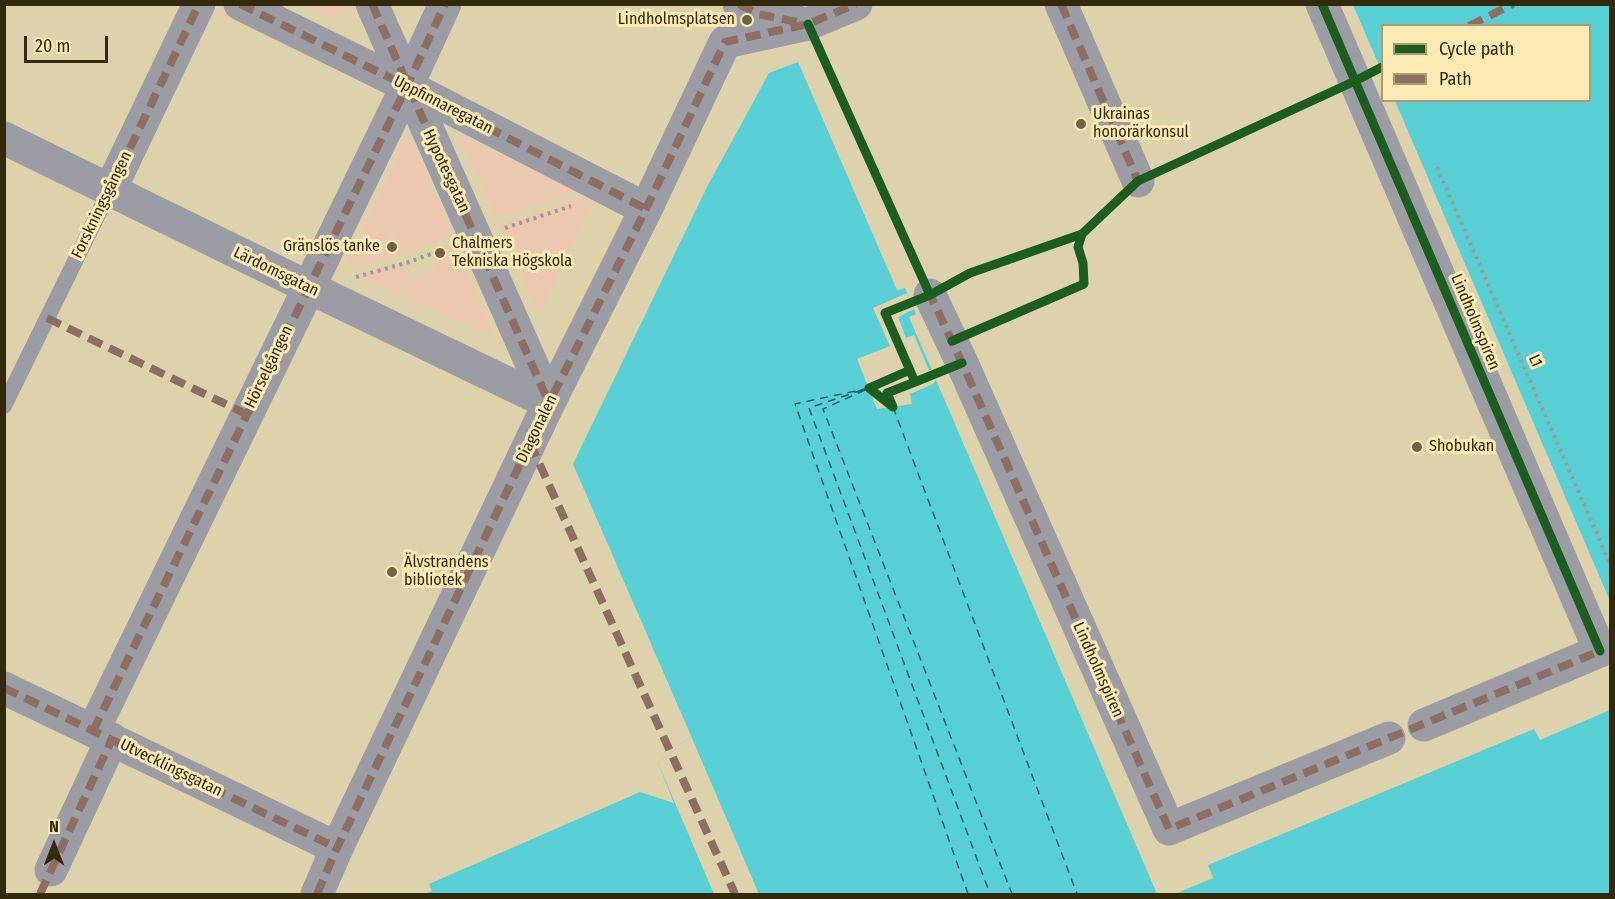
<!DOCTYPE html>
<meta charset="utf-8">
<style>
body{margin:0}
#map{position:relative;width:1615px;height:899px;overflow:hidden;background:#ded2ac;font-family:"Fira Sans Condensed",sans-serif}
canvas{display:block}
.frame{position:absolute;inset:0;border:6px solid #33290d;pointer-events:none}
.legend{position:absolute;left:1381px;top:24px;width:210px;height:78px;box-sizing:border-box;background:#fce9b3;border:2px solid #ac9c71;margin:0;padding:8px 10px;list-style:none;font-size:18px;color:#33290d}
.legend li{display:flex;align-items:center;gap:12px;height:30px}
.legend b{width:30px;border:2px solid #ac9c71}
.north{position:absolute;left:24px;top:815px;width:60px;height:60px;-webkit-text-stroke:4px #fce9b3;paint-order:stroke;rotate:0deg;font-size:16px;font-weight:700;line-height:24px;text-align:center;color:#33290d}
.north::after{content:'';display:block;margin:auto;width:21px;height:27px;background:#33290d;clip-path:polygon(50% 0,100% 100%,50% 72%,0 100%)}
.scale{position:absolute;left:24px;top:36px;width:84px;height:27px;box-sizing:border-box;border:3px solid #33290d;border-top:0;padding-left:8px;font-size:18px;line-height:21px;white-space:nowrap;color:#33290d;-webkit-text-stroke:4px #fce9b3;paint-order:stroke}
</style>
<div id="map">
<canvas width="1615" height="899"></canvas>
<div class="frame"></div>
<ul class="legend">
<li><b style="height:8px;background:#1b5e20"></b>Cycle path</li>
<li><b style="height:8px;background:#8d6e63"></b>Path</li>
</ul>
<div class="north">N</div>
<div class="scale">20 m</div>
</div>
<script>
const ctx = document.querySelector('canvas').getContext('2d');
ctx.lineJoin = 'round';
function fill(path, color) { ctx.fillStyle = color; ctx.fill(path, 'evenodd'); }
const shape = rows => new Path2D(rows.map(r => 'M' + r).join(''));
function strokePath(path, color, width, dash) { ctx.strokeStyle = color; ctx.lineWidth = width; ctx.lineCap = dash ? 'butt' : 'round'; ctx.setLineDash(dash || []); ctx.stroke(path); }
function write(font, color, halo, rows, align = 'center') {
  ctx.font = font + ' "Fira Sans Condensed",sans-serif'; ctx.lineWidth = 6; ctx.setLineDash([]); ctx.textBaseline = 'middle'; ctx.strokeStyle = halo; ctx.fillStyle = color; for (const [text, x, y, turn = 0] of rows) {
    ctx.save(); ctx.translate(x, y); ctx.rotate((+turn || 0) * Math.PI / 180); ctx.textAlign = isNaN(turn) ? turn : align; if (halo) ctx.strokeText(text, 0, 0); ctx.fillText(text, 0, 0); ctx.restore();
  }
}
const green = shape([
 [307,5,348,5,351,11,329,16],
 [409,132,453,235,405,253,356,267,347,262],
 [393,229,402,252,377,252],
 [460,136,577,190,497,218],
 [586,196,595,201,539,314,500,226],
 [455,244,495,337,356,275,402,262,410,280,437,270,431,252]
]);
const water = shape([
 [1353,5,1610,5,1610,601,1395,101,1590,100,1590,26,1382,26,1382,72],
 [798,62,897,290,905,288,911,302,916,314,909,317,1157,894,424,894,432,891,429,884,640,792,674,803,658,763,691,736,573,464,707,187,769,73],
 [1610,710,1610,894,1175,894,1213,878,1208,865,1534,729,1540,740]
]);
const pier = shape([
 [907,293,914,309,898,317,906,338,914,335,929,370,931,370,936,380,933,384,910,394,912,404,877,409,857,359,890,346,873,308],
 [691,736,759,894,714,894,658,763]
]);
const ferry = shape([
 [869,388,795,404,968,894],
 [862,390,809,408,990,894],
 [865,390,823,409,1012,894],
 [893,407,1077,894]
]);
const path = shape([
 [1437,167,1610,564],
 [505,228,571,206],
 [356,277,409,262,447,248]
]);
const lane = shape([
 [4,406,110,190]
]);
const street = shape([
 [240,4,407,86,646,209],
 [372,4,549,403],
 [739,4,758,14,798,22],
 [1061,4,1138,181],
 [1322,4,1600,651,1424,725],
 [4,138,308,287,549,403],
 [110,190,199,4],
 [930,295,962,363,1169,829,1389,738],
 [4,688,337,848],
 [93,731,407,86,445,4],
 [51,870,112,739],
 [317,894,337,848,549,403,646,209,725,42,808,24,856,4]
]);
const quiet = shape([
 [240,4,407,86,646,209],
 [372,4,549,403],
 [739,4,758,14,802,23],
 [1061,4,1138,181],
 [1469,26,1513,4],
 [110,190,199,4],
 [928,290,962,363,1169,829,1600,651],
 [47,318,246,414],
 [530,443,735,894],
 [4,688,337,848],
 [93,731,407,86,445,4],
 [40,894,112,739],
 [317,894,337,848,549,403,646,209,725,42,808,24,856,4]
]);
const cycleway = shape([
 [1322,4,1600,651],
 [808,24,930,295],
 [1082,234,1138,181,1355,81,1382,67],
 [952,341,1084,284,1083,263,1078,247,1082,234,970,273,930,295,885,313,915,382,962,363],
 [910,370,869,388,893,407,887,393,915,382]
]);
const markers = [
 [747,20,6,"#6f6445"],
 [1081,124,6,"#6f6445"],
 [392,247,6,"#6f6445"],
 [440,253,6,"#6f6445"],
 [1417,447,6,"#6f6445"],
 [392,572,6,"#6f6445"]
];
const poiNames = [
 ["Lindholmsplatsen",735,20,"right"],
 ["Ukrainas",1093,115],
 ["honorärkonsul",1093,133],
 ["Chalmers",452,244],
 ["Tekniska Högskola",452,262],
 ["Gränslös tanke",380,247,"right"],
 ["Shobukan",1429,447],
 ["Älvstrandens",404,563],
 ["bibliotek",404,581]
];
const streetNames = [
 ["Uppfinnaregatan",443,105,27],
 ["Hypotesgatan",446,171,65],
 ["Forskningsgången",102,205,-64],
 ["Lärdomsgatan",276,272,26],
 ["Lindholmspiren",1475,322,67],
 ["L1",1535,361,66],
 ["Hörselgången",269,367,-64],
 ["Diagonalen",537,429,-64],
 ["Lindholmspiren",1098,670,66],
 ["Utvecklingsgatan",171,768,26]
];
fill(green, '#ecc8b0');
fill(water, '#58cfd5');
fill(pier, '#ded2ac');
strokePath(ferry, '#23616c', 1.5, [8, 6]);
strokePath(path, '#9d9b95', 4, [3, 4.5]);
strokePath(lane, '#9c9da4', 16);
strokePath(street, '#9c9da4', 33);
strokePath(quiet, '#8d6e63', 8, [15, 8]);
strokePath(cycleway, '#1b5e20', 9);
for (const [x, y, r, color] of markers) { const dot = new Path2D(); dot.arc(x, y, r, 0, 2 * Math.PI); ctx.fillStyle = color; ctx.fill(dot); strokePath(dot, '#fce9b3', 2); }
write('16px', '#33290d', '#fce9b3', poiNames, 'left');
write('16px', '#33290d', '#fce9b3', streetNames);
</script>
